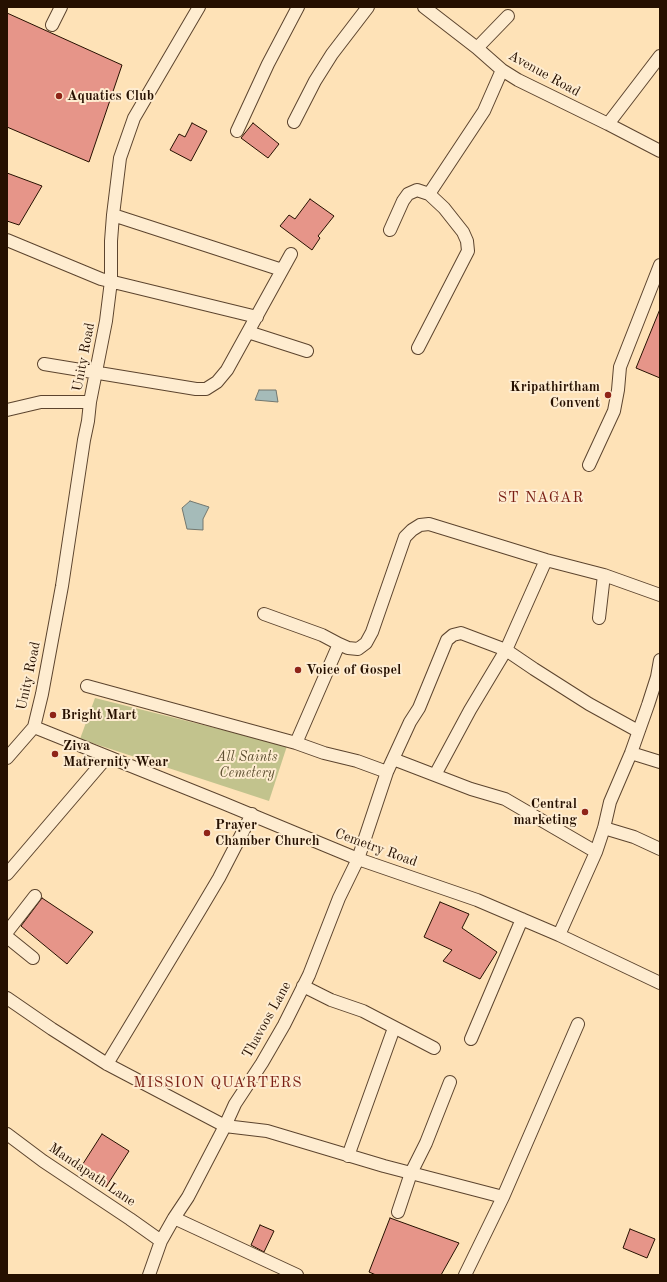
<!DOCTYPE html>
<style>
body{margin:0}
#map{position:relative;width:667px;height:1282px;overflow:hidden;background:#fee2b7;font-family:"Old Standard TT",serif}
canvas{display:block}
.frame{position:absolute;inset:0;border:8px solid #261000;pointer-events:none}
</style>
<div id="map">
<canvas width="667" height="1282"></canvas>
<div class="frame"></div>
</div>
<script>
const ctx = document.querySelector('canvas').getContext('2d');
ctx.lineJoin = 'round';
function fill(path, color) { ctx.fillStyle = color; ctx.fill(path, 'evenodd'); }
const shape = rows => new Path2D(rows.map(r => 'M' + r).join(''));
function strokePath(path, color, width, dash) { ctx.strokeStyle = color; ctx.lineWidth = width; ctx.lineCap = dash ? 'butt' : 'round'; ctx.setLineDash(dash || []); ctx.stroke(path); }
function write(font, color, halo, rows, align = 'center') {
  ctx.font = font + ' "Old Standard TT",serif'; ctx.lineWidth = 4; ctx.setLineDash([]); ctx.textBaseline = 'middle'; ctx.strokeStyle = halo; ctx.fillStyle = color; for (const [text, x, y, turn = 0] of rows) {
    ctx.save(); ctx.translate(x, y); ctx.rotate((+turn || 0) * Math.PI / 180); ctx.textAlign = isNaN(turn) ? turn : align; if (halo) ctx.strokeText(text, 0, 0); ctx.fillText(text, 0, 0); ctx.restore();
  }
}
const green = shape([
 [95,698,287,746,269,801,80,739]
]);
const water = shape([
 [259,390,276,390,278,402,255,400,259,390],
 [190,501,209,507,203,519,203,530,187,529,182,508,190,501]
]);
const building = shape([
 [7,13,122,65,89,162,7,127,7,13],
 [192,123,207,131,191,161,170,150,179,134,185,137,192,123],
 [253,123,279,144,268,158,241,138,253,123],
 [7,173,42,186,19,225,7,221,7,173],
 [310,199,334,216,318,236,320,238,312,250,280,226,289,215,295,219,310,199],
 [660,309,660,378,636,368,660,309],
 [42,898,93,932,67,964,21,926,42,898],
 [440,902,469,914,462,928,497,952,480,979,443,961,452,950,424,937,440,902],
 [102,1134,129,1151,106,1187,79,1170,102,1134],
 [390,1218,459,1243,441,1275,376,1275,369,1272,390,1218],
 [260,1225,274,1231,264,1252,251,1245,260,1225],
 [630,1229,655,1239,647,1258,623,1248,630,1229]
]);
const minor = shape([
 [424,7,477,48,502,70,518,80,608,124,660,151],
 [52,25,61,7],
 [477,48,508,16],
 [294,122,315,81,332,54,368,7],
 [608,124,660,56],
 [237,131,268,64,298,7],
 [113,215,282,270],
 [390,230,403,201,408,194,417,190,429,194,484,111,502,70],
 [7,240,101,279,257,317],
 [248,332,307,351],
 [418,348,468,251,467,241,463,232,444,208,429,194],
 [44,364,196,389,206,389,217,382,227,370,291,254],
 [7,410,41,402,90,402],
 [589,465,614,411,618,390,620,367,660,265],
 [599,618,604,575],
 [339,644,348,648,358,649,366,643,372,632,405,537,412,530,420,525,429,524,546,560,604,575,660,595],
 [87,686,296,743],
 [34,727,223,803,358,859,477,900,559,935,660,983],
 [631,753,660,762],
 [7,758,34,727,42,694,62,586,84,440,88,421,90,402,106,321,111,281,111,241,113,215,120,158,134,118,199,7],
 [393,759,471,789,505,799,596,852],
 [387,772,410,722,419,708,447,640,453,635,461,633,506,650,546,560],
 [435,775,470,710,506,650,534,669,589,704,638,731],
 [604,828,634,837,660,849],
 [7,874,107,757],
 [7,932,35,896],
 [559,935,596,852,604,828,610,802,631,753,648,705,657,677,660,660],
 [7,937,33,958],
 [303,986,331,1000,363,1011,434,1048],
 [7,998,52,1029,107,1064,225,1126,267,1131,384,1166,503,1197],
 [471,1039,522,919],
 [107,1064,200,910,219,878,252,814],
 [7,1134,43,1161,130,1219,161,1241],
 [348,1156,394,1028],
 [398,1212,411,1173,426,1143,450,1082],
 [174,1218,297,1275],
 [149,1275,161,1241,174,1218,188,1197,225,1126,235,1104,262,1063,284,1025,309,975,339,898,358,859,387,772,357,761,324,753,296,743,339,644,322,635,264,614],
 [465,1275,503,1197,578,1024]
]);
const markers = [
 [59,96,4,"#8f2418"],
 [608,395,4,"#8f2418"],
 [298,670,4,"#8f2418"],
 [53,715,4,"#8f2418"],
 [55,754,4,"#8f2418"],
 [585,812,4,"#8f2418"],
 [207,833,4,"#8f2418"]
];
const streetNames = [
 ["Avenue Road",544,74,29],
 ["Unity Road",84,357,-79],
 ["Unity Road",29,676,-78],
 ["Cemetry Road",376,848,20],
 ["Thavoos Lane",267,1020,-61],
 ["Mandapath Lane",92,1175,34]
];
const poiNames = [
 ["Aquatics Club",67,96],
 ["Kripathirtham",600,387,"right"],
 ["Convent",600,403,"right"],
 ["Voice of Gospel",306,670],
 ["Bright Mart",61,715],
 ["Ziva",63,746],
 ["Matrernity Wear",63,762],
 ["Central",577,804,"right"],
 ["marketing",577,820,"right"],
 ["Prayer",215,825],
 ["Chamber Church",215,841]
];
const parkNames = [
 ["All Saints",247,757],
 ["Cemetery",247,773]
];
const neighbourhoodNames = [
 ["ST NAGAR",541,498],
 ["MISSION QUARTERS",218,1083]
];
fill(green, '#c2c38d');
fill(water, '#a5bbb9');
strokePath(water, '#72776f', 1);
fill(building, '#e69589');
strokePath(building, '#261000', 1);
strokePath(minor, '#5c442e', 14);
strokePath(minor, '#feecd0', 12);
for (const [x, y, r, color] of markers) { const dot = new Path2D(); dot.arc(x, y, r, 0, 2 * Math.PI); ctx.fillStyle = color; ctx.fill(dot); strokePath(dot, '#feecd0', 1.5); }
write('14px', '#261000', '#feecd0', streetNames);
write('bold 14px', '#261000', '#feecd0', poiNames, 'left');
write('italic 14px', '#5d4f31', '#feecd0', parkNames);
ctx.letterSpacing = '1px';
write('15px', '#7a1f14', '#feecd0', neighbourhoodNames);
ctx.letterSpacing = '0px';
</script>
